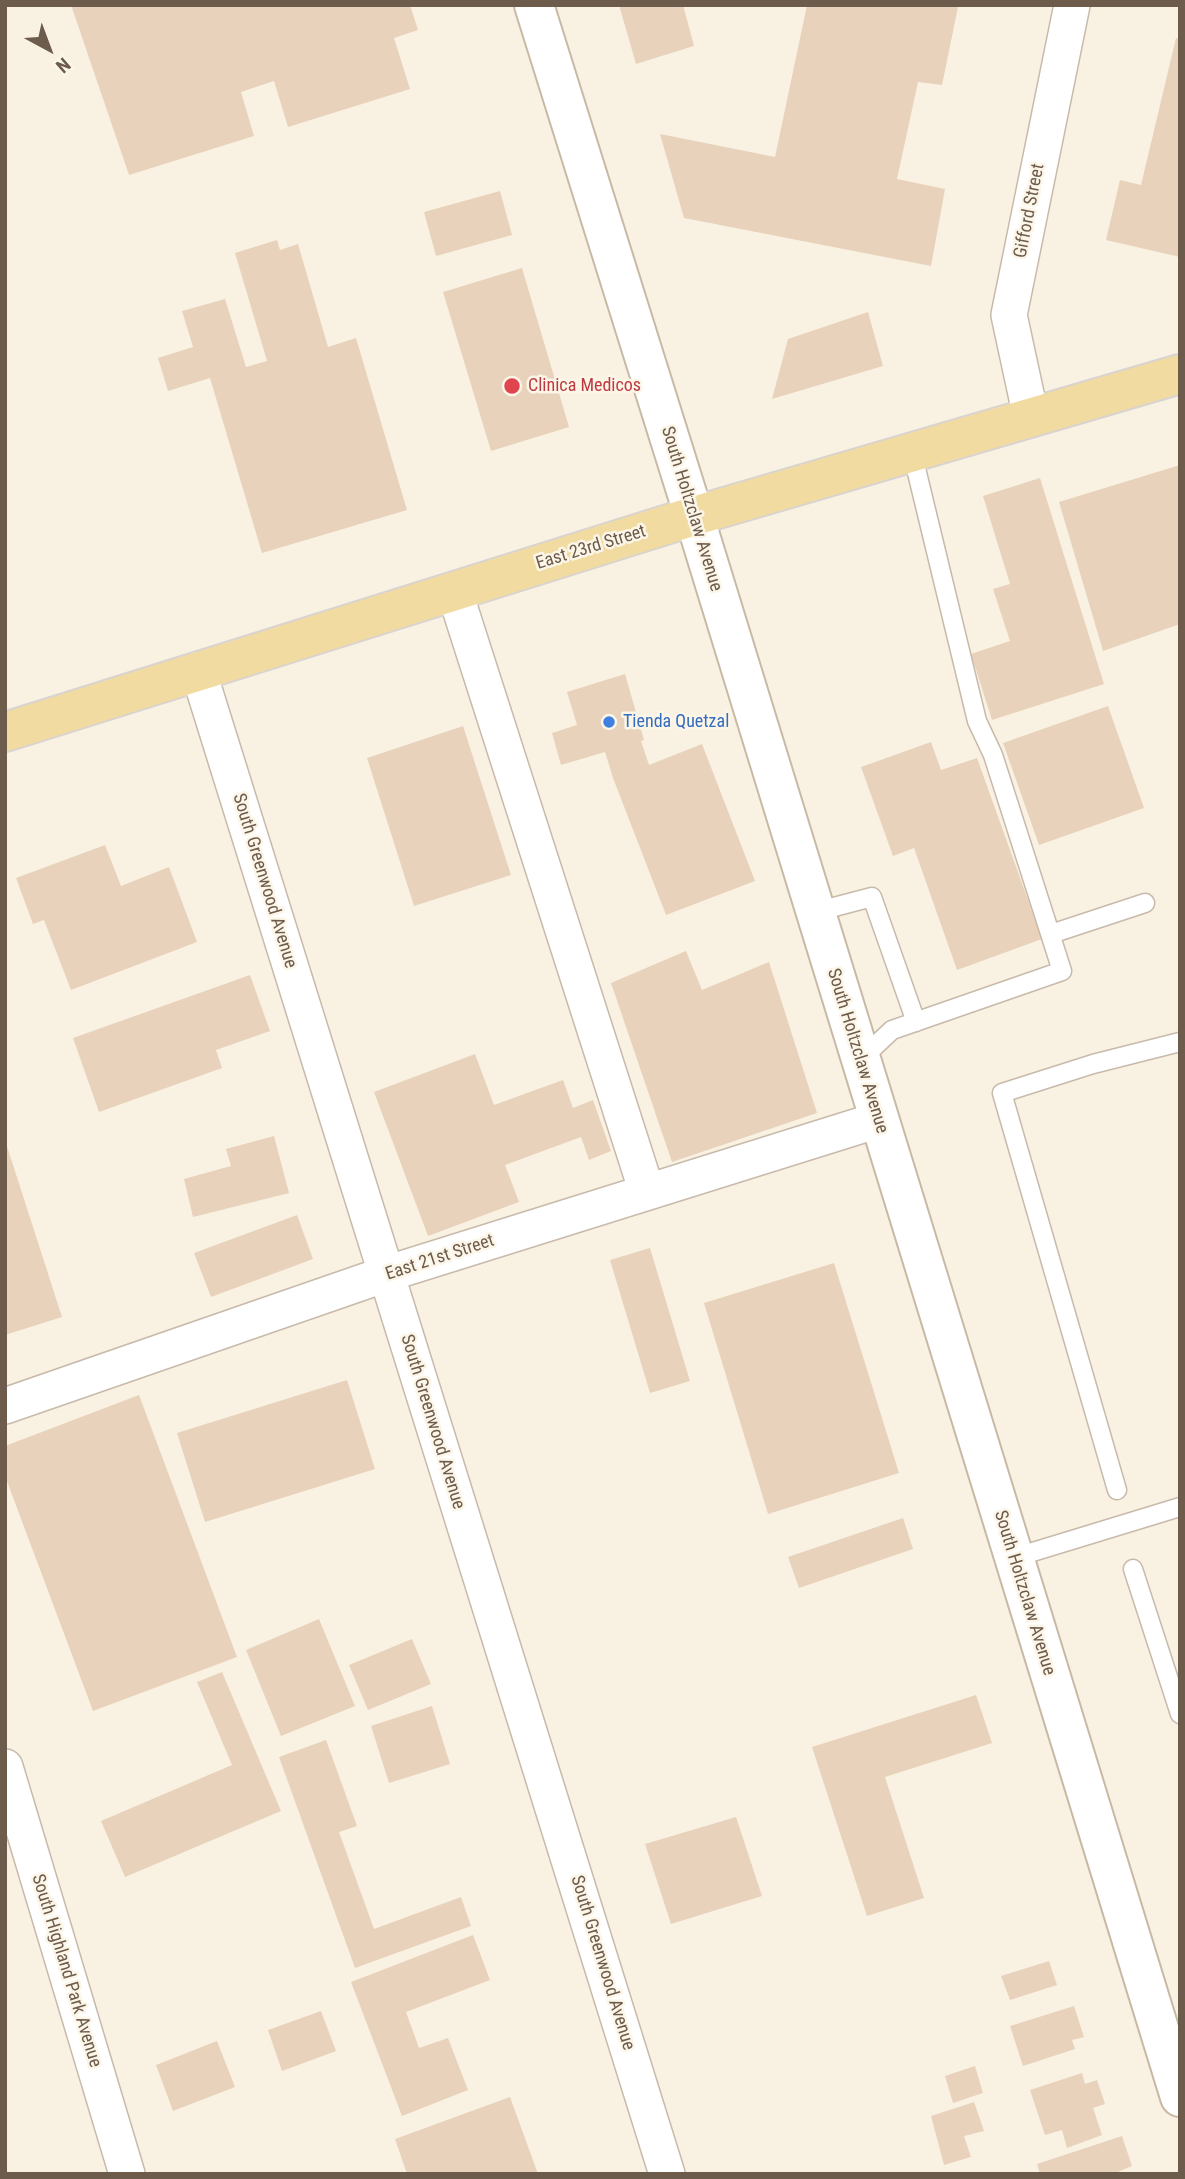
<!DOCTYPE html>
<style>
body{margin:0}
#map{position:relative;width:1185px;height:2179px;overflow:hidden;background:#f9f2e2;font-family:"Roboto Condensed",sans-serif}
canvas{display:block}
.frame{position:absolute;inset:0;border:7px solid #6d5b4c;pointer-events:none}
.north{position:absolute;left:14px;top:14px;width:70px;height:70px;-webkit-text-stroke:5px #fcf6e8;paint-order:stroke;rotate:139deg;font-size:19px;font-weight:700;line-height:28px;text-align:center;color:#6d5b4c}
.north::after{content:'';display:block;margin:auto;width:24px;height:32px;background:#6d5b4c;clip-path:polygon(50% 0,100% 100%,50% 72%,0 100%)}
</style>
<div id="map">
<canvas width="1185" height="2179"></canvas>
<div class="frame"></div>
<div class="north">N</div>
</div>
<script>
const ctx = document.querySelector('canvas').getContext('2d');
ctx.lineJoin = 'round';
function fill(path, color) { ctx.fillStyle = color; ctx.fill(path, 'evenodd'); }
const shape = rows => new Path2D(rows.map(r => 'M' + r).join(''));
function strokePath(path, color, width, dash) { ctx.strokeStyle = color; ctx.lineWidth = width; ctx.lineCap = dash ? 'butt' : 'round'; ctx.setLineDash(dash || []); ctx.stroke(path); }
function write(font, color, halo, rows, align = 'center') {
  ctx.font = font + ' "Roboto Condensed",sans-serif'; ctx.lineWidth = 5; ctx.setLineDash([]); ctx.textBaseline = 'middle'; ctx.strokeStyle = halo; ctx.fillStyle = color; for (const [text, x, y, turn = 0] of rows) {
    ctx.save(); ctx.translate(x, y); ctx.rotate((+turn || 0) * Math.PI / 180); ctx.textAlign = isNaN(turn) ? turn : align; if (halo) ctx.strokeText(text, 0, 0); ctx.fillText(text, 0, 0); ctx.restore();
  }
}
const building = shape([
 [71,5,410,5,418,30,394,38,410,89,288,127,274,81,241,92,254,136,129,175],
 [619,5,683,5,694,46,636,64],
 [807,5,958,7,942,85,918,82,897,179,945,189,931,266,684,218,660,134,775,157],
 [1176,38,1180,39,1180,257,1106,240,1120,180,1141,185],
 [500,191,512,235,436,256,424,212],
 [277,240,280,250,298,244,328,347,356,338,407,510,262,553,210,378,168,391,158,358,193,347,182,311,225,299,246,367,267,361,235,253],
 [522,268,569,427,491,451,443,292],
 [868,312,883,366,772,399,788,339],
 [1180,465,1180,624,1103,651,1059,502],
 [1040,478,1104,684,992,720,971,654,1010,641,993,589,1010,584,983,496],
 [625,674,644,740,641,741,649,765,702,744,755,881,666,915,613,778,605,752,561,765,552,733,577,725,567,692],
 [1108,706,1144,808,1039,845,1003,743],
 [463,726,511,875,414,906,367,758],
 [931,742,941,770,977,758,1042,939,957,970,914,848,893,856,861,767],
 [105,845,121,886,169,867,197,942,71,990,44,920,33,924,16,878],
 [686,951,702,990,769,962,817,1113,672,1162,611,983],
 [250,975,270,1031,216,1050,222,1068,99,1112,73,1038],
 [475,1054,494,1105,563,1080,573,1108,593,1100,611,1151,589,1160,581,1137,505,1165,519,1202,428,1236,374,1092],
 [274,1136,289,1193,193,1217,184,1179,231,1166,226,1149],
 [5,1140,62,1317,5,1335],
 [297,1215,313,1259,211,1297,194,1253],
 [650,1248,690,1381,650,1393,610,1260],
 [834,1263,899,1473,768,1514,704,1303],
 [347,1380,375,1469,205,1522,177,1433],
 [139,1395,237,1657,93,1711,5,1476,5,1446],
 [903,1518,913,1549,799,1588,788,1557],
 [319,1619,355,1706,281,1736,246,1650],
 [412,1639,431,1684,368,1710,349,1665],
 [222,1672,281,1811,125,1877,101,1821,232,1765,197,1682],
 [976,1695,992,1743,885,1777,924,1898,867,1916,812,1747],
 [432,1706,450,1764,389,1783,371,1726],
 [326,1740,357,1826,339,1832,374,1929,461,1897,471,1926,355,1968,279,1757],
 [736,1817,762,1896,671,1924,645,1844],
 [473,1935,490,1980,406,2012,419,2048,448,2038,468,2090,402,2116,351,1982],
 [1049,1961,1057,1985,1010,2000,1001,1976],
 [1074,2006,1084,2037,1072,2040,1075,2049,1023,2066,1010,2026],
 [321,2011,336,2051,282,2071,268,2030],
 [217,2041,235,2087,173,2111,156,2065],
 [975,2066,983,2093,953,2103,945,2076],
 [1082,2073,1085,2084,1097,2080,1105,2104,1093,2108,1102,2135,1067,2148,1062,2130,1045,2135,1030,2090],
 [510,2097,538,2174,407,2174,395,2139],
 [974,2102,984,2131,964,2136,971,2157,944,2165,931,2116],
 [1122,2136,1132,2166,1113,2174,1040,2174,1037,2164]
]);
const service = shape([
 [815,912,872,897,916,1022],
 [1051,934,1145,903],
 [860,1060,892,1030,1062,971,993,755,977,721,912,452],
 [1117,1490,1002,1093,1093,1064,1180,1042],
 [1013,1558,1180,1507],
 [1133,1569,1180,1714]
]);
const minor = shape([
 [1031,417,1009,315,1072,5],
 [454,590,647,1192],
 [198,670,667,2174],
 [5,1406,386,1274,878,1120],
 [5,1767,127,2174]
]);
const secondary = shape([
 [534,5,694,516,1180,2097]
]);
const primary = shape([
 [5,732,694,516,1180,374]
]);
const markers = [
 [512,386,9,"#e0444e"],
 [609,722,7,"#3f7fe0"]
];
const streetNames = [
 ["Gifford Street",1030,211,-79],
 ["South Holtzclaw Avenue",691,509,73],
 ["East 23rd Street",591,548,-17],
 ["South Greenwood Avenue",264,881,73],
 ["South Holtzclaw Avenue",857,1051,73],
 ["East 21st Street",440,1258,-18],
 ["South Greenwood Avenue",432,1422,73],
 ["South Holtzclaw Avenue",1024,1593,73],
 ["South Greenwood Avenue",602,1963,73],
 ["South Highland Park Avenue",66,1971,73]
];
const healthNames = [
 ["Clinica Medicos",528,386]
];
const shopNames = [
 ["Tienda Quetzal",623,722]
];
fill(building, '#e8d2bb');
strokePath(service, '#c8baab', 21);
strokePath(minor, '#c8baab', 38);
strokePath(secondary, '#c8b9a6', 42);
strokePath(primary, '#d9d4d0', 42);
strokePath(service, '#fff', 18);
strokePath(minor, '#fff', 35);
strokePath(secondary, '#fff', 38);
strokePath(primary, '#f1dba1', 38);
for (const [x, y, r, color] of markers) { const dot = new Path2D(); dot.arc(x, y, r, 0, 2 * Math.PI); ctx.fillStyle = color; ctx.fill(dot); strokePath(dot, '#fcf6e8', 2.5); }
write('18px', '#6d5b4c', '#fcf6e8', streetNames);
write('18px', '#be3a42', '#fcf6e8', healthNames, 'left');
write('18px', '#366cbe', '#fcf6e8', shopNames, 'left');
</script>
